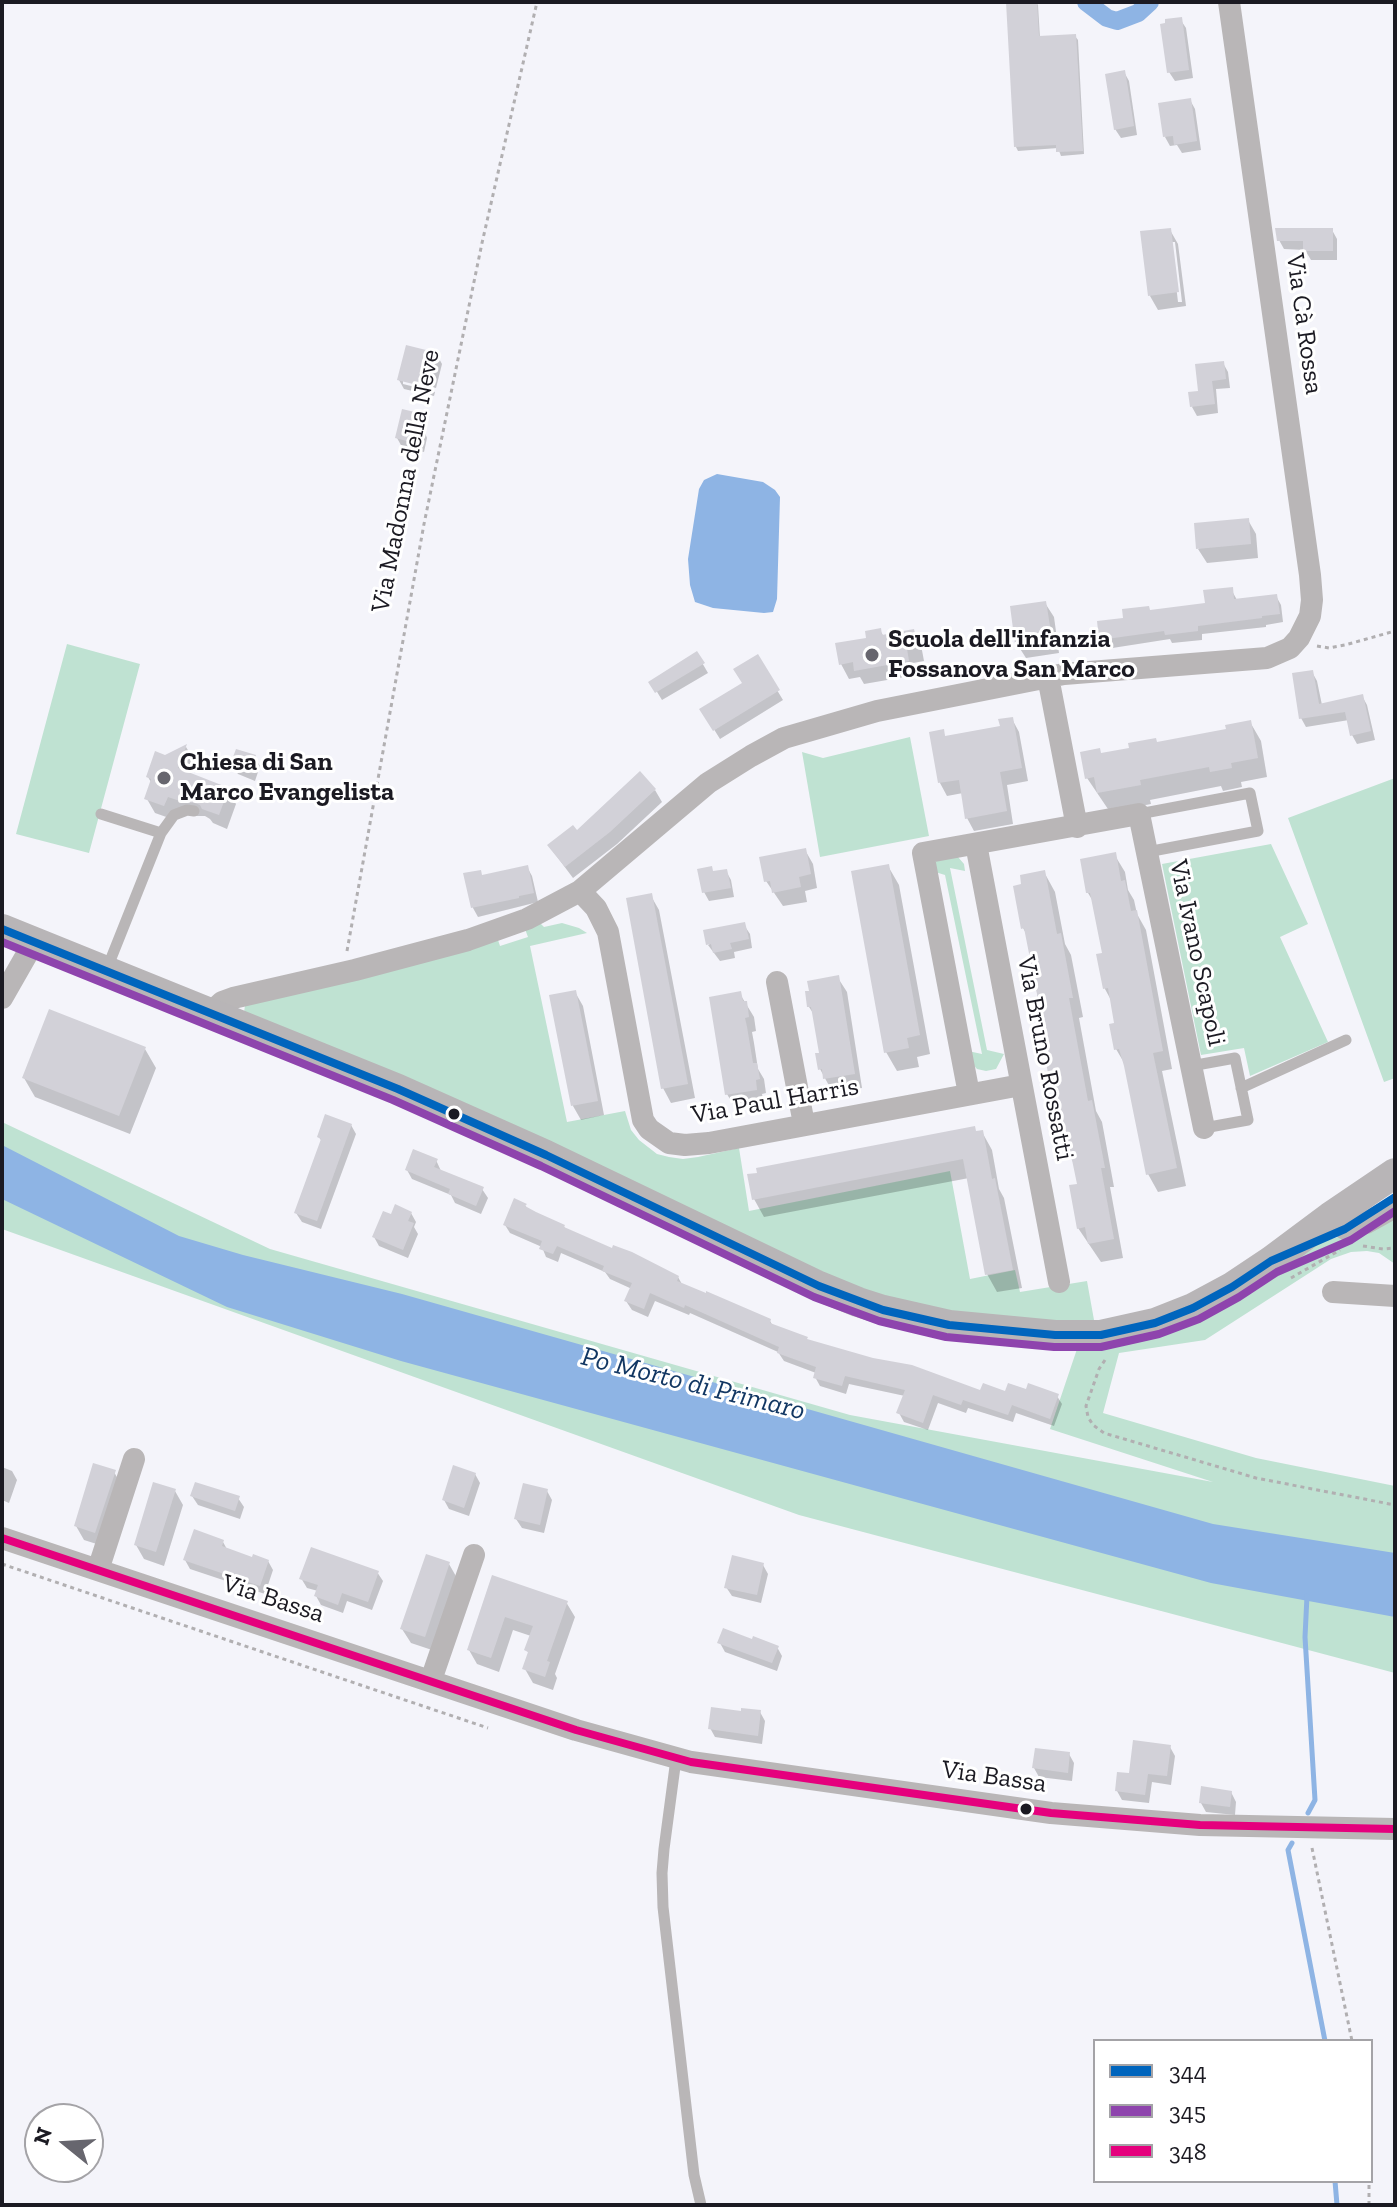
<!DOCTYPE html>
<meta charset="utf-8">
<style>
body{margin:0}
#map{position:relative;width:1397px;height:2207px;overflow:hidden;background:#f4f4fa;font-family:"Zilla Slab",serif}
canvas{display:block}
.frame{position:absolute;inset:0;border:4px solid #1b1a22;pointer-events:none}
.legend{position:absolute;left:1093px;top:2039px;width:280px;height:144px;box-sizing:border-box;background:#fff;border:2px solid #a4a3a7;margin:0;padding:10px 14px;list-style:none;font-size:24px;color:#1b1a22}
.legend li{display:flex;align-items:center;gap:16px;height:40px}
.legend b{width:40px;border:2px solid #a4a3a7}
.north{position:absolute;left:24px;top:2103px;width:80px;height:80px;box-sizing:border-box;background:#fff;border:2px solid #a4a3a7;border-radius:50%;rotate:288deg;font-size:22px;font-weight:700;line-height:32px;text-align:center;color:#1b1a22}
.north::after{content:'';display:block;margin:auto;width:28px;height:36px;background:#67666e;clip-path:polygon(50% 0,100% 100%,50% 72%,0 100%)}
</style>
<div id="map">
<canvas width="1397" height="2207"></canvas>
<div class="frame"></div>
<ul class="legend">
<li><b style="height:10px;background:#0065bd"></b>344</li>
<li><b style="height:10px;background:#8e44ad"></b>345</li>
<li><b style="height:10px;background:#e5007d"></b>348</li>
</ul>
<div class="north">N</div>
</div>
<script>
const ctx = document.querySelector('canvas').getContext('2d');
ctx.lineJoin = 'round';
function fill(path, color) { ctx.fillStyle = color; ctx.fill(path, 'evenodd'); }
const shape = rows => new Path2D(rows.map(r => 'M' + r).join(''));
function strokePath(path, color, width, dash) { ctx.strokeStyle = color; ctx.lineWidth = width; ctx.lineCap = dash ? 'butt' : 'round'; ctx.setLineDash(dash || []); ctx.stroke(path); }
function write(font, color, halo, rows, align = 'center') {
  ctx.font = font + ' "Zilla Slab",serif'; ctx.lineWidth = 6; ctx.setLineDash([]); ctx.textBaseline = 'middle'; ctx.strokeStyle = halo; ctx.fillStyle = color; for (const [text, x, y, turn = 0] of rows) {
    ctx.save(); ctx.translate(x, y); ctx.rotate((+turn || 0) * Math.PI / 180); ctx.textAlign = isNaN(turn) ? turn : align; if (halo) ctx.strokeText(text, 0, 0); ctx.fillText(text, 0, 0); ctx.restore();
  }
}
const green = shape([
 [67,644,140,664,89,853,16,834],
 [910,737,929,836,820,857,802,752,823,758],
 [1395,778,1395,1078,1384,1082,1288,818],
 [1271,844,1308,924,1280,937,1328,1042,1250,1076,1244,1048,1201,1055,1162,864],
 [958,857,964,864,965,871,950,868,987,1050,1004,1054,996,1069,986,1071,977,1069,970,1061,968,1051,982,1054,945,875,932,871,935,859],
 [540,923,544,927,562,923,579,928,587,933,530,946,567,1122,625,1111,631,1130,639,1140,657,1154,669,1157,683,1159,698,1157,739,1148,749,1211,950,1171,970,1279,1015,1270,1020,1292,1087,1281,1094,1320,1057,1322,1012,1321,888,1301,244,1013,245,1005,497,937,500,946,528,937,525,929],
 [2,1122,270,1249,850,1415,1213,1482,1050,1429,1077,1349,1315,1244,1348,1234,1395,1214,1395,1264,1379,1253,1367,1251,1351,1252,1331,1259,1205,1340,1119,1353,1103,1413,1256,1458,1395,1486,1395,1673,799,1515,2,1229]
]);
const water = shape([
 [717,474,763,482,775,490,780,497,777,599,773,612,764,613,713,608,695,602,690,585,688,559,699,489,704,480],
 [2,1145,179,1236,243,1255,402,1294,1213,1524,1395,1553,1395,1617,1211,1583,401,1361,227,1307,2,1199]
]);
const shadow = shape([
 [1036,2,1038,5,1040,38,1075,36,1078,40,1084,154,1061,156,1058,148,1018,151,1016,147],
 [1180,19,1186,28,1193,78,1175,81,1169,72],
 [1124,72,1129,81,1137,135,1121,138,1115,129],
 [1190,100,1195,109,1201,150,1182,153,1177,145,1170,146,1165,137],
 [1170,230,1178,244,1186,306,1158,310,1150,296],
 [1171,242,1175,242,1182,302,1178,302],
 [1332,230,1337,239,1337,260,1311,260,1305,250,1284,249,1279,240],
 [437,355,442,364,436,388,403,379,403,384,435,392,434,396,404,389,399,380],
 [1223,363,1228,372,1230,388,1216,389,1218,413,1197,416,1192,407],
 [418,415,427,438,424,452,402,447,397,438],
 [1248,520,1256,534,1258,558,1207,563,1198,549],
 [1231,589,1237,600,1276,596,1281,605,1283,622,1266,625,1266,627,1202,634,1202,640,1172,643,1170,639,1106,649,1101,640,1125,620,1150,612,1207,605],
 [1045,603,1054,617,1059,653,1026,658,1017,644,1012,608],
 [880,630,884,637,913,631,921,645,924,661,913,663,916,675,864,684,860,677,849,679,841,664],
 [697,654,708,673,662,700,651,682],
 [757,657,783,700,720,739,702,710,745,684],
 [1312,672,1317,681,1322,705,1362,696,1367,705,1375,740,1357,744,1352,735,1349,720,1306,727,1301,718],
 [1012,719,1019,732,1028,781,1007,785,1013,824,974,831,967,818,963,793,947,796,940,783,943,732,946,738,1002,727],
 [1250,722,1261,741,1267,777,1241,782,1242,787,1223,791,1221,786,1150,800,1151,804,1110,812,1087,778,1102,755,1228,731],
 [186,747,194,760,188,775,227,790,236,804,227,829,213,823,210,819,205,816,192,816,175,810,172,819,155,813,147,799,152,784,148,777,165,757],
 [255,757,260,766,255,781,238,774,232,765],
 [655,790,662,802,617,844,573,878,549,846,577,833],
 [805,850,813,864,817,888,805,891,807,902,783,906,766,881],
 [1114,854,1125,872,1128,890,1134,900,1137,914,1146,930,1172,1069,1162,1071,1186,1186,1158,1192,1148,1174,1126,1066,1116,1049,1117,1025,1112,1002,1105,989,1099,956,1104,955,1094,903,1088,893],
 [888,866,899,885,930,1054,917,1057,919,1067,897,1071,886,1052],
 [527,867,532,876,538,902,478,917,473,908,466,875,483,877],
 [726,871,731,880,734,897,709,901,704,892,714,873],
 [1044,872,1055,892,1065,944,1071,955,1083,1017,1079,1018,1096,1111,1102,1122,1114,1187,1110,1187,1123,1258,1101,1262,1078,1228,1080,1185,1076,1167,1069,1155,1059,1102,1053,1090,1028,937,1023,928],
 [651,896,659,910,695,1098,671,1103,663,1088],
 [744,925,750,934,752,948,734,952,735,958,720,961,708,945],
 [838,978,847,992,862,1088,833,1093,820,1069,821,1054,815,1016,809,1007],
 [575,992,583,1006,604,1115,581,1120,573,1106],
 [740,994,754,1017,756,1031,752,1032,754,1043,758,1069,764,1079,766,1093,762,1094,764,1104,735,1108,727,1094],
 [145,1049,156,1068,130,1134,35,1097,24,1078],
 [351,1125,356,1134,321,1229,302,1222,296,1213,322,1142,319,1137],
 [982,1132,992,1150,999,1189,1004,1198,1022,1288,997,1292,987,1274,969,1178,764,1217,754,1199],
 [436,1160,441,1171,482,1189,488,1198,481,1214,455,1203,451,1195,412,1179,407,1170],
 [525,1205,529,1211,564,1226,566,1231,678,1277,683,1286,770,1321,773,1326,808,1342,982,1392,1006,1393,1027,1392,1057,1396,1062,1404,1054,1426,1016,1413,1013,1422,968,1408,966,1413,938,1403,928,1430,904,1422,899,1413,905,1396,849,1384,846,1394,820,1386,815,1377,816,1373,784,1361,778,1352,690,1313,689,1315,655,1301,648,1317,632,1310,626,1301,632,1289,610,1279,605,1272,561,1253,558,1262,546,1257,542,1247,510,1233,505,1225],
 [411,1213,416,1222,414,1227,418,1234,408,1258,379,1246,374,1237,392,1217],
 [2,1467,12,1471,17,1480,9,1503,2,1500],
 [114,1472,122,1486,103,1546,84,1540,76,1526],
 [475,1474,480,1483,469,1516,449,1509,444,1500],
 [175,1491,183,1505,164,1566,144,1559,136,1545],
 [547,1491,552,1500,544,1533,522,1528,516,1519],
 [192,1496,238,1498,244,1507,240,1519,198,1505],
 [223,1542,228,1551,253,1560,268,1561,273,1570,265,1594,190,1569,185,1560],
 [449,1564,457,1578,432,1650,411,1643,402,1629],
 [763,1565,768,1574,761,1603,732,1596,726,1587],
 [377,1572,383,1581,372,1610,347,1601,343,1613,321,1605,316,1596,318,1591,307,1588,301,1578],
 [493,1578,566,1602,575,1617,555,1674,557,1678,553,1690,533,1683,525,1669,529,1655,527,1650,531,1636,513,1630,499,1672,477,1664,469,1650],
 [720,1643,777,1647,782,1656,777,1671,725,1652],
 [760,1712,765,1721,762,1744,715,1737,710,1728,743,1713],
 [1170,1747,1175,1756,1171,1785,1152,1782,1149,1803,1122,1800,1117,1791,1131,1776],
 [1069,1754,1074,1763,1072,1781,1039,1777,1034,1768],
 [1231,1792,1236,1802,1235,1815,1206,1812,1201,1803]
]);
const stream = shape([
 [1307,1596,1305,1637,1315,1800,1308,1813],
 [1292,1843,1288,1850,1325,2041],
 [1335,2181,1337,2205]
]);
const canal = shape([
 [1086,2,1107,18,1117,21,1138,13,1150,2]
]);
const building = shape([
 [1006,2,1037,2,1039,36,1076,34,1083,151,1056,152,1056,145,1014,147],
 [1182,17,1189,70,1167,73,1160,24,1165,23,1165,19],
 [1125,70,1134,126,1114,130,1105,74],
 [1191,98,1197,141,1174,145,1173,136,1163,137,1158,103],
 [1171,228,1179,292,1148,296,1140,231],
 [1275,228,1333,228,1333,251,1303,251,1303,241,1277,241],
 [406,345,438,353,429,388,397,380],
 [1224,361,1226,379,1212,381,1215,404,1190,407,1188,392,1198,391,1195,364],
 [402,409,419,413,416,425,423,427,419,444,395,438],
 [1249,518,1251,544,1196,549,1194,523],
 [1233,587,1234,599,1277,594,1280,614,1262,616,1262,618,1198,626,1198,631,1165,635,1164,631,1099,640,1097,621,1123,618,1122,609,1149,606,1150,610,1205,603,1203,590],
 [1046,601,1052,639,1015,644,1010,606],
 [881,628,882,635,914,629,918,647,907,649,909,661,854,671,853,662,839,665,835,643,866,638,865,631],
 [697,651,705,663,655,693,648,682],
 [758,654,780,690,713,731,699,709,742,683,733,669],
 [1313,670,1319,704,1363,694,1371,731,1350,736,1345,712,1299,719,1292,673],
 [1013,717,1022,768,1000,772,1007,811,965,819,959,780,938,783,929,732,944,729,945,736,1000,726,998,719],
 [1251,720,1258,758,1231,763,1232,768,1210,772,1209,767,1140,780,1141,785,1097,793,1094,777,1085,779,1080,752,1100,748,1101,753,1129,748,1128,743,1156,738,1157,742,1226,729,1225,725],
 [187,744,178,768,229,788,219,815,202,809,200,805,195,803,183,802,168,797,164,806,144,799,151,779,146,777,155,751,165,755],
 [236,749,256,755,250,773,230,765],
 [640,771,656,789,610,832,565,867,547,845,573,825,577,830],
 [806,848,811,874,799,877,801,887,772,893,770,881,764,882,759,857],
 [1116,852,1121,881,1125,880,1131,911,1137,910,1163,1051,1153,1053,1177,1168,1146,1175,1124,1066,1119,1049,1114,1050,1109,1024,1114,1023,1108,988,1103,989,1096,954,1102,953,1090,893,1086,893,1080,859],
 [889,864,920,1035,907,1038,909,1048,884,1053,851,871],
 [528,865,534,893,519,896,519,898,471,908,463,873,481,870,482,875],
 [712,866,713,871,727,869,731,888,702,893,697,869],
 [1045,870,1057,934,1061,933,1073,998,1069,998,1088,1101,1092,1100,1105,1168,1101,1168,1114,1239,1088,1244,1085,1227,1077,1229,1069,1185,1077,1184,1071,1155,1067,1155,1055,1090,1051,1091,1038,1015,1041,1014,1035,984,1024,928,1021,929,1013,886,1021,884,1020,875],
 [652,893,688,1084,661,1089,626,898],
 [745,922,749,939,730,943,732,949,713,953,711,944,706,945,703,930],
 [839,975,855,1074,823,1079,822,1069,818,1070,815,1053,819,1053,811,1007,807,1007,805,991,809,991,807,981],
 [576,990,598,1101,571,1106,549,995],
 [741,991,743,1001,747,1001,749,1017,745,1018,747,1027,753,1063,757,1063,760,1079,756,1080,757,1090,725,1095,709,997],
 [49,1009,146,1047,119,1116,22,1078],
 [325,1114,352,1124,317,1221,294,1213,321,1139,317,1137],
 [975,1126,976,1131,983,1130,992,1179,995,1178,1013,1270,985,1275,963,1159,752,1200,747,1174,757,1173,756,1168],
 [413,1149,438,1159,434,1167,484,1187,476,1206,448,1194,450,1189,405,1170],
 [514,1198,527,1204,525,1206,536,1212,565,1225,564,1227,612,1248,613,1245,632,1252,679,1276,677,1281,706,1293,706,1291,771,1319,770,1323,808,1337,807,1339,873,1358,912,1365,980,1390,983,1383,1005,1391,1008,1383,1026,1389,1028,1383,1059,1394,1050,1419,1012,1405,1008,1415,963,1400,961,1405,933,1395,923,1423,896,1413,905,1390,845,1376,842,1386,813,1378,816,1367,777,1353,779,1347,685,1305,684,1308,650,1293,644,1309,624,1301,632,1283,602,1271,604,1266,557,1246,553,1254,539,1249,542,1241,503,1225],
 [395,1204,412,1212,408,1221,414,1223,403,1250,372,1237,383,1211,391,1214],
 [93,1463,116,1470,95,1533,74,1526],
 [453,1465,476,1473,464,1508,442,1500],
 [153,1482,176,1489,156,1552,134,1545],
 [195,1482,240,1496,235,1511,190,1496],
 [523,1483,548,1489,540,1525,514,1519],
 [194,1529,224,1540,222,1546,252,1557,253,1554,269,1560,260,1586,183,1560],
 [311,1547,379,1571,368,1602,342,1593,338,1605,314,1596,318,1585,299,1579],
 [426,1554,450,1562,425,1637,400,1629],
 [732,1555,764,1563,757,1595,724,1588],
 [492,1575,568,1601,547,1661,550,1662,545,1677,522,1669,528,1652,524,1650,533,1626,505,1617,491,1658,467,1650],
 [723,1628,752,1639,753,1636,779,1646,772,1663,717,1643],
 [711,1707,741,1711,741,1708,761,1710,758,1736,708,1729],
 [1133,1740,1171,1745,1167,1776,1148,1774,1145,1795,1115,1791,1117,1772,1129,1773],
 [1035,1748,1070,1752,1068,1773,1032,1768],
 [1201,1786,1232,1791,1230,1807,1199,1803]
]);
const path = shape([
 [1317,646,1329,648,1345,645,1395,631],
 [347,951,424,524,482,243,537,2],
 [1363,1246,1383,1249,1395,1248],
 [1291,1278,1340,1250],
 [1105,1360,1099,1369,1086,1406,1088,1417,1093,1425,1104,1433,1256,1478,1395,1505],
 [2,1564,488,1728],
 [1312,1848,1352,2041],
 [1369,2205,1369,2181]
]);
const lane = shape([
 [101,814,161,833],
 [1139,814,1250,793,1258,831,1147,852],
 [106,971,161,833,174,815,187,810,194,811],
 [1191,1066,1235,1058,1248,1120,1204,1128],
 [1241,1088,1346,1040],
 [676,1759,664,1849,662,1873,663,1907,694,2175,701,2205]
]);
const street = shape([
 [1048,677,1077,827],
 [976,844,1059,1282],
 [580,891,596,908,608,932,643,1120,649,1129,669,1143,685,1145,709,1143,1021,1085],
 [777,982,804,1124],
 [2,998,34,942],
 [210,1013,222,1002,233,998,355,970,468,940,527,919,580,891,708,783,751,756,784,738,877,711,1064,674,1267,658,1290,648,1299,638,1310,616,1312,600,1310,575,1229,2],
 [969,1094,923,853,1139,814,1204,1128],
 [1345,1229,1366,1223,1395,1207],
 [1333,1292,1395,1296],
 [2,1538,576,1730,691,1762,1051,1813,1200,1825,1395,1829],
 [98,1570,134,1459],
 [431,1680,474,1555]
]);
const secondary = shape([
 [2,929,398,1089,546,1155,819,1286,858,1302,883,1310,949,1325,1055,1335,1101,1335,1155,1323,1193,1308,1232,1287,1271,1261,1330,1217,1395,1173]
]);
const bus1 = shape([
 [2,929,398,1089,546,1155,819,1286,883,1310,949,1325,1055,1335,1101,1335,1155,1323,1193,1308,1232,1287,1271,1261,1345,1229,1395,1197]
]);
const bus2 = shape([
 [2,942,393,1100,541,1166,814,1297,879,1321,946,1337,1054,1347,1101,1347,1159,1334,1199,1319,1239,1297,1277,1272,1351,1240,1395,1211]
]);
const bus3 = shape([
 [2,1538,576,1730,691,1762,1051,1813,1200,1825,1395,1829]
]);
const markers = [
 [872,655,8,"#67666e"],
 [164,778,8,"#67666e"],
 [454,1114,7,"#1b1a22"],
 [1026,1809,7,"#1b1a22"]
];
const streetNames = [
 ["Via Cà Rossa",1304,324,82],
 ["Via Madonna della Neve",406,481,-79],
 ["Via Ivano Scapoli",1197,953,78],
 ["Via Bruno Rossatti",1045,1058,79],
 ["Via Paul Harris",775,1101,-10],
 ["Via Bassa",273,1599,18],
 ["Via Bassa",994,1777,8]
];
const poiNames = [
 ["Scuola dell'infanzia",888,640],
 ["Fossanova San Marco",888,670],
 ["Chiesa di San",180,763],
 ["Marco Evangelista",180,793]
];
const waterNames = [
 ["Po Morto di Primaro",693,1384,14]
];
fill(green, '#bfe2d2');
fill(water, '#8eb4e4');
fill(shadow, '#0003');
strokePath(stream, '#8eb4e4', 5);
strokePath(canal, '#8eb4e4', 18);
fill(building, '#d2d1d8');
strokePath(path, '#b1afb1', 3, [4, 4]);
strokePath(lane, '#b9b6b7', 11);
strokePath(street, '#b9b6b7', 22);
strokePath(secondary, '#b8b5b7', 30);
strokePath(bus1, '#0065bd', 8);
strokePath(bus2, '#8e44ad', 8);
strokePath(bus3, '#e5007d', 8);
for (const [x, y, r, color] of markers) { const dot = new Path2D(); dot.arc(x, y, r, 0, 2 * Math.PI); ctx.fillStyle = color; ctx.fill(dot); strokePath(dot, '#fff', 3); }
write('26px', '#1b1a22', '#fff', streetNames);
write('bold 26px', '#1b1a22', '#fff', poiNames, 'left');
write('italic 28px', '#123763', '#fff', waterNames);
</script>
